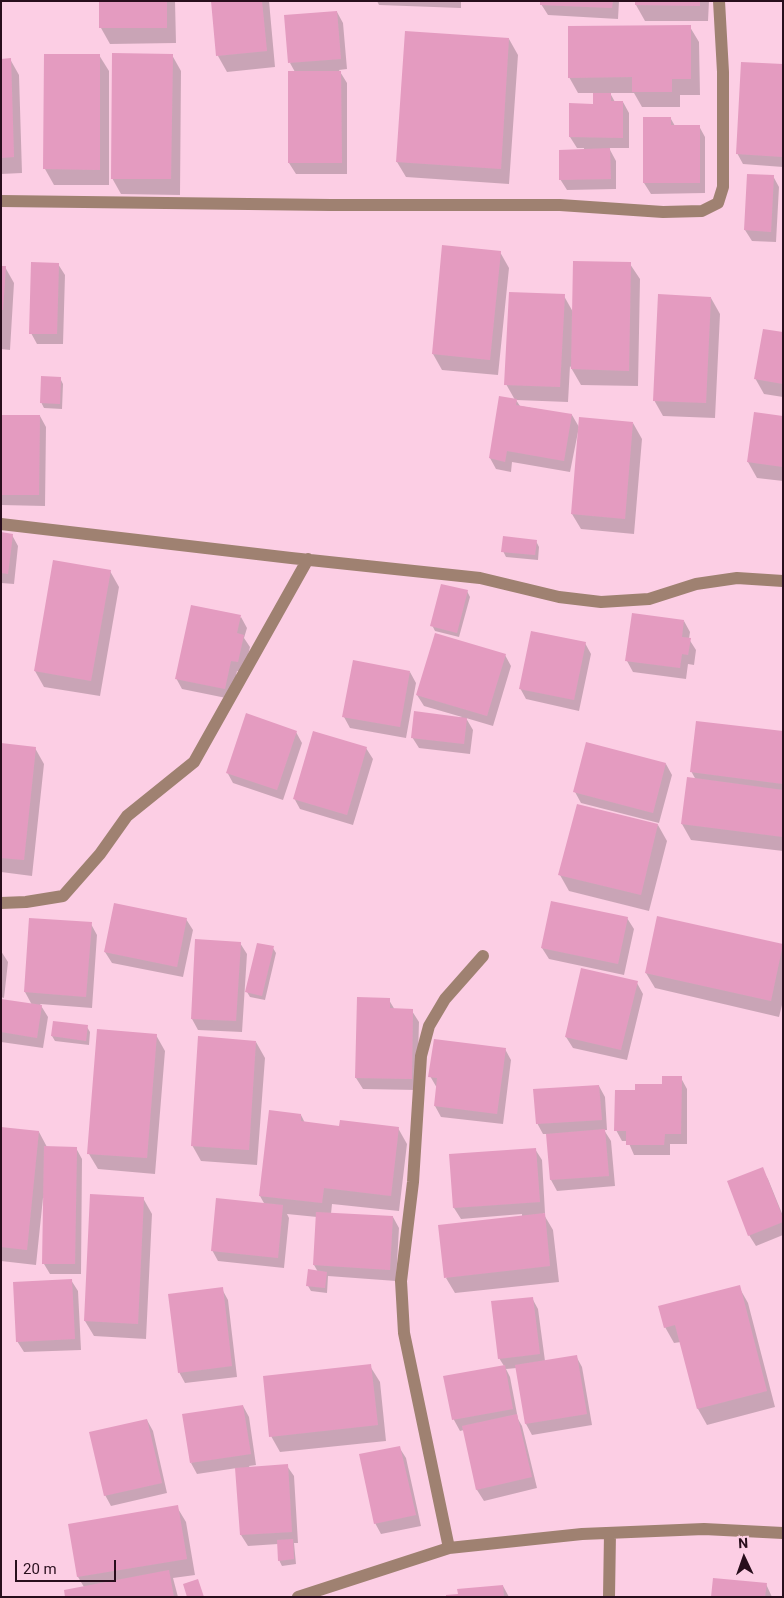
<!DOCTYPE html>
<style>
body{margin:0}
#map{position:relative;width:784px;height:1598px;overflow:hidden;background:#fccee4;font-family:Roboto,sans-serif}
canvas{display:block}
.frame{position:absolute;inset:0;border:2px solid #280e1c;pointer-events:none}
.north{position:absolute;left:719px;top:1533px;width:50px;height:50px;-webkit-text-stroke:4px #fccee4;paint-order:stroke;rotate:357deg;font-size:14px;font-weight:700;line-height:20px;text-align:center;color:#280e1c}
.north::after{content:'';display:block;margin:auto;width:18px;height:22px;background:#280e1c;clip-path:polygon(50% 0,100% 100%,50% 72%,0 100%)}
.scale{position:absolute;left:15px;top:1560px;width:101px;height:22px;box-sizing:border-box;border:2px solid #280e1c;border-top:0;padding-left:6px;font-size:15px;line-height:18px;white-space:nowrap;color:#280e1c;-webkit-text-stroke:4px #fccee4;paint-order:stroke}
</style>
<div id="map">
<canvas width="784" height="1598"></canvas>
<div class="frame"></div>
<div class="north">N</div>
<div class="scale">20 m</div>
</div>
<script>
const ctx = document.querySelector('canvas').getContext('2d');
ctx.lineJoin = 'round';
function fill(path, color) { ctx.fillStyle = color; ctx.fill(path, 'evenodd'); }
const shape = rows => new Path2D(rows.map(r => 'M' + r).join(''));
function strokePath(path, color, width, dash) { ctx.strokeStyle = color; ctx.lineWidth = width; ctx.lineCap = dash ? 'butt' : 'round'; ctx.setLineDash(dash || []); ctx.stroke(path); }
const shadow = shape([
 [100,1,175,1,176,43,110,44,101,28],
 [213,1,269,1,275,67,227,72,218,56],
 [377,1,461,1,461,8,379,5],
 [541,1,619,1,618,19,548,15,541,4],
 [636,1,709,1,708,21,645,21,636,5],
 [337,12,343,23,347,69,339,70,347,83,347,174,296,174,289,163,295,72,290,63],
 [690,27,699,42,700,95,680,95,680,107,642,107,634,93,610,93,615,102,623,102,629,113,629,148,609,148,616,161,616,189,567,190,560,179,584,150,584,148,577,148,570,137,594,105,594,93,578,93,569,77],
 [509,39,518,55,509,184,406,177,397,162],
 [99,55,109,71,109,185,54,185,45,169],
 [172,55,181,71,180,195,121,194,112,178],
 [10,59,19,75,22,173,1,174,1,60],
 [783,66,783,167,743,164,737,153],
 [671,119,675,126,699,126,705,137,705,193,651,194,644,183],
 [773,176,779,187,776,242,752,241,745,230],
 [500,252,509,268,498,375,442,370,433,354],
 [58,264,65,275,63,344,37,344,31,333],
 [630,264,640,279,638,386,581,385,570,366,568,402,516,400,520,406,572,415,579,427,570,472,512,462,511,472,496,469,490,458,500,397,515,400,506,384,564,296,573,312],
 [1,267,5,267,14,283,10,350,1,349],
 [711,298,720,314,715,418,663,416,654,400],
 [783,333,783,397,764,394,755,378],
 [60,378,63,384,62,409,44,408,41,402],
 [1,416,40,416,46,427,45,506,1,505],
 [783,418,783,481,757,478,748,462],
 [633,423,642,439,634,534,581,529,572,514],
 [1,534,12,535,18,546,14,584,1,583],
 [536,541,539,547,538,560,506,557,503,551],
 [110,571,119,587,100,696,44,687,35,671],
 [467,591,470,597,459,637,435,631,432,625],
 [241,617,247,628,244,638,250,647,244,672,237,671,231,699,182,689,176,678],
 [684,621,690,632,689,639,696,650,694,665,688,664,686,679,633,672,627,661],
 [585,643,591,654,579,711,526,699,520,688],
 [505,655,511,666,493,726,466,718,473,730,470,754,419,748,412,737,462,717,424,706,417,695],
 [410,672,416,683,406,738,350,728,344,717],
 [296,732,302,743,283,800,233,783,227,772],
 [783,732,783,851,691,840,682,824,696,780,691,771],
 [1,744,35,748,44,764,32,876,1,872],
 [366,748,373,759,353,825,300,809,294,798],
 [666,764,672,775,659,823,581,803,575,792],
 [658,825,667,841,649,911,569,891,560,875],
 [627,918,634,929,624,975,549,959,542,948],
 [658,918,783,945,783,1001,779,1017,655,988,646,973],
 [30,919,91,924,97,935,92,1008,40,1004,48,1017,43,1048,1,1042,1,1000,32,1005,25,992],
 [186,919,193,930,183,977,112,963,105,952],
 [240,943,247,954,242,1032,198,1030,192,1019],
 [273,948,276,953,265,1000,250,997,247,992],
 [1,951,8,962,4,998,1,997],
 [637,983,643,994,627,1060,573,1048,566,1037],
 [358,999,389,1000,395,1010,412,1011,419,1022,417,1090,363,1089,356,1078],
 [87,1027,90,1032,89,1045,55,1041,52,1036],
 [156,1035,165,1051,155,1174,98,1169,89,1154],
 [256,1042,265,1058,257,1165,201,1161,192,1145],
 [505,1049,511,1060,503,1124,441,1117,435,1106,437,1088,430,1076],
 [681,1078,687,1089,687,1144,670,1144,670,1155,634,1155,628,1141,622,1141,616,1130,636,1091,663,1085],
 [599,1086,605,1097,607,1130,604,1130,611,1141,615,1186,557,1191,551,1180,548,1134,543,1134,537,1123],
 [301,1115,305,1123,340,1127,398,1128,407,1144,399,1211,332,1204,331,1214,393,1217,399,1228,396,1281,328,1276,327,1293,311,1291,308,1286,318,1272,314,1265,317,1217,287,1214,289,1218,284,1268,218,1261,212,1250,265,1205,260,1196],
 [1,1129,39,1132,47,1147,76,1148,82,1159,81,1274,50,1274,44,1264,45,1198,43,1198,36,1265,1,1261],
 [535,1149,542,1160,545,1213,543,1213,553,1230,559,1282,455,1293,446,1278,522,1217,522,1214,461,1219,454,1208,450,1156],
 [762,1169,768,1179,783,1216,783,1235,756,1246,749,1235],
 [143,1198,152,1214,146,1339,94,1336,85,1321],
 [71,1280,78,1291,81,1350,24,1352,17,1341],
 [739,1287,748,1303,775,1407,707,1425,698,1409,681,1342,674,1343,665,1327],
 [222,1289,228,1300,237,1377,185,1383,179,1372],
 [532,1298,538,1309,545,1361,576,1356,582,1367,592,1425,532,1435,526,1424,517,1368,506,1369,510,1377,518,1419,522,1426,537,1488,484,1501,477,1490,464,1430,460,1431,454,1420,445,1377,504,1366,499,1358],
 [370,1366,380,1382,386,1441,280,1452,271,1436],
 [243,1406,249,1417,256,1465,249,1466,250,1468,287,1466,294,1476,298,1543,294,1543,296,1564,282,1566,279,1560,278,1544,248,1546,241,1535,237,1468,197,1474,191,1463],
 [147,1420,153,1431,167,1493,111,1506,105,1495],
 [399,1447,406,1458,421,1526,381,1534,375,1523],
 [177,1507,186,1522,195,1575,173,1578,178,1597,67,1597,84,1587,78,1577,69,1525],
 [766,1584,772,1597,712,1597],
 [503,1586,509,1597,446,1597,459,1595]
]);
const building = shape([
 [99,1,167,1,167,28,99,28],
 [211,1,262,1,267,51,216,56],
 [540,1,613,1,612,8,540,5],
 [635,1,700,1,700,6,635,5],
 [337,11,341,59,288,63,284,15],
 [691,25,691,79,672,79,672,92,632,92,632,77,568,78,568,26],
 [405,31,509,38,501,169,396,162],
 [112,53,173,54,171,179,111,179],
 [44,54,100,54,100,170,43,169],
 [11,58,14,157,1,158,1,59],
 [741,62,783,64,783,157,736,154],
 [288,71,341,71,342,163,288,163],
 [593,93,611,93,611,101,623,101,623,138,569,137,569,103,593,104],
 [643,117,671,117,671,125,700,125,700,183,643,183],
 [610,148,611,179,559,180,559,150],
 [747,174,774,175,771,232,744,230],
 [442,245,501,251,490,360,432,354],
 [573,261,631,262,629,371,571,369],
 [31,262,59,263,57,334,29,334],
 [1,266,6,266,3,310,1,310],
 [509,292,565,294,560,387,504,385],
 [658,294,711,297,706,403,653,401],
 [763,329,783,332,783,384,754,379],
 [41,376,61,377,60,404,40,403],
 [499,396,517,399,516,405,572,414,564,461,507,451,505,462,489,458],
 [754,412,783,416,783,467,747,462],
 [1,415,40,415,39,495,1,495],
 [579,417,633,422,625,519,571,514],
 [1,532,13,534,8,574,1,573],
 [503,536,537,540,535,555,501,552],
 [53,560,111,570,91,681,34,671],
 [441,584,468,590,457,633,430,626],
 [191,605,241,615,237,633,244,635,238,662,231,661,225,689,175,679],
 [632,613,684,620,682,637,691,638,688,655,682,654,680,668,625,661],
 [531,631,586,642,574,700,519,689],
 [435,633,506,654,487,716,416,695],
 [353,660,410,671,400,727,342,717],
 [414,711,467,718,464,744,411,738],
 [246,713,297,731,277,790,226,773],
 [696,721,783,731,783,784,690,772],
 [313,731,367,747,347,815,293,799],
 [586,742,666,763,653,813,573,792],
 [1,743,36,747,24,860,1,858],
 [687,777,783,790,783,837,681,824],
 [577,804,658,824,641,895,558,875],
 [551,901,628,917,618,964,541,948],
 [114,903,187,918,177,967,104,952],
 [657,916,783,944,771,1001,645,973],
 [29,918,92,922,86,997,24,992],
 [195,939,241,942,236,1021,191,1019],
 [257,943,274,946,262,996,245,992],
 [581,968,638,981,621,1050,565,1037],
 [357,997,390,998,390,1008,413,1009,412,1079,355,1078],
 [1,999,42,1005,37,1038,1,1032],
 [53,1021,88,1025,86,1041,51,1036],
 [97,1029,157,1034,147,1158,87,1154],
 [198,1036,256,1041,249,1150,191,1146],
 [434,1039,506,1048,497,1114,434,1106,437,1078,428,1077],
 [662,1076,682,1076,681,1134,665,1134,664,1145,626,1145,626,1131,614,1131,615,1090,635,1090,635,1084,662,1084],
 [599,1085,602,1120,536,1124,533,1089],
 [269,1110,301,1114,301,1121,339,1126,340,1120,399,1127,391,1196,324,1188,322,1203,259,1196],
 [1,1127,39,1131,27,1250,1,1247],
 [605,1129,609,1176,550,1180,546,1134],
 [44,1146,77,1147,75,1264,42,1264],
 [536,1148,540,1202,453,1208,449,1154],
 [763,1167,783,1218,783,1222,748,1236,727,1181],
 [90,1194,144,1197,138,1324,84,1321],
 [216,1198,283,1205,278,1258,211,1251],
 [316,1212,393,1216,390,1270,313,1265],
 [545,1213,550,1266,444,1278,438,1225],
 [308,1269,327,1272,325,1288,306,1286],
 [72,1279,75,1339,16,1342,13,1282],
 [740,1285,767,1391,697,1409,675,1325,664,1328,658,1306],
 [223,1287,232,1366,178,1373,168,1294],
 [533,1297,540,1354,498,1359,491,1301],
 [577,1355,587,1414,525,1424,515,1365],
 [371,1364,378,1425,269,1437,263,1376],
 [505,1365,513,1409,452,1420,443,1376],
 [243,1405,251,1454,190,1463,182,1414],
 [517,1414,532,1477,476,1490,462,1426],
 [147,1419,162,1483,104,1496,89,1432],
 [400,1446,416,1515,374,1524,359,1454],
 [288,1464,292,1532,240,1535,235,1468],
 [178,1505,187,1559,77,1577,68,1524],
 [293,1539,294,1559,278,1561,277,1540],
 [169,1570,174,1597,65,1597,64,1590],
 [713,1578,767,1583,765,1597,711,1597],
 [198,1579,204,1597,187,1597,183,1584],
 [503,1585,504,1597,446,1597,446,1595,458,1594,457,1589]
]);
const street = shape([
 [1,201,331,205,560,205,663,212,702,211,718,203,723,187,723,72,719,1],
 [1,524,291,558,480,578,559,597,601,602,649,599,696,584,737,578,783,581],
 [1,903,26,902,63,896,100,854,127,816,194,762,308,559],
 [449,1548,404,1333,401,1281,413,1182,421,1056,429,1026,445,999,483,956],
 [298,1597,449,1548,582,1534,704,1529,783,1533],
 [609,1597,610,1533]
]);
fill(shadow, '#0003');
fill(building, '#e49bc0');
strokePath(street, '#9f8171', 12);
</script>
